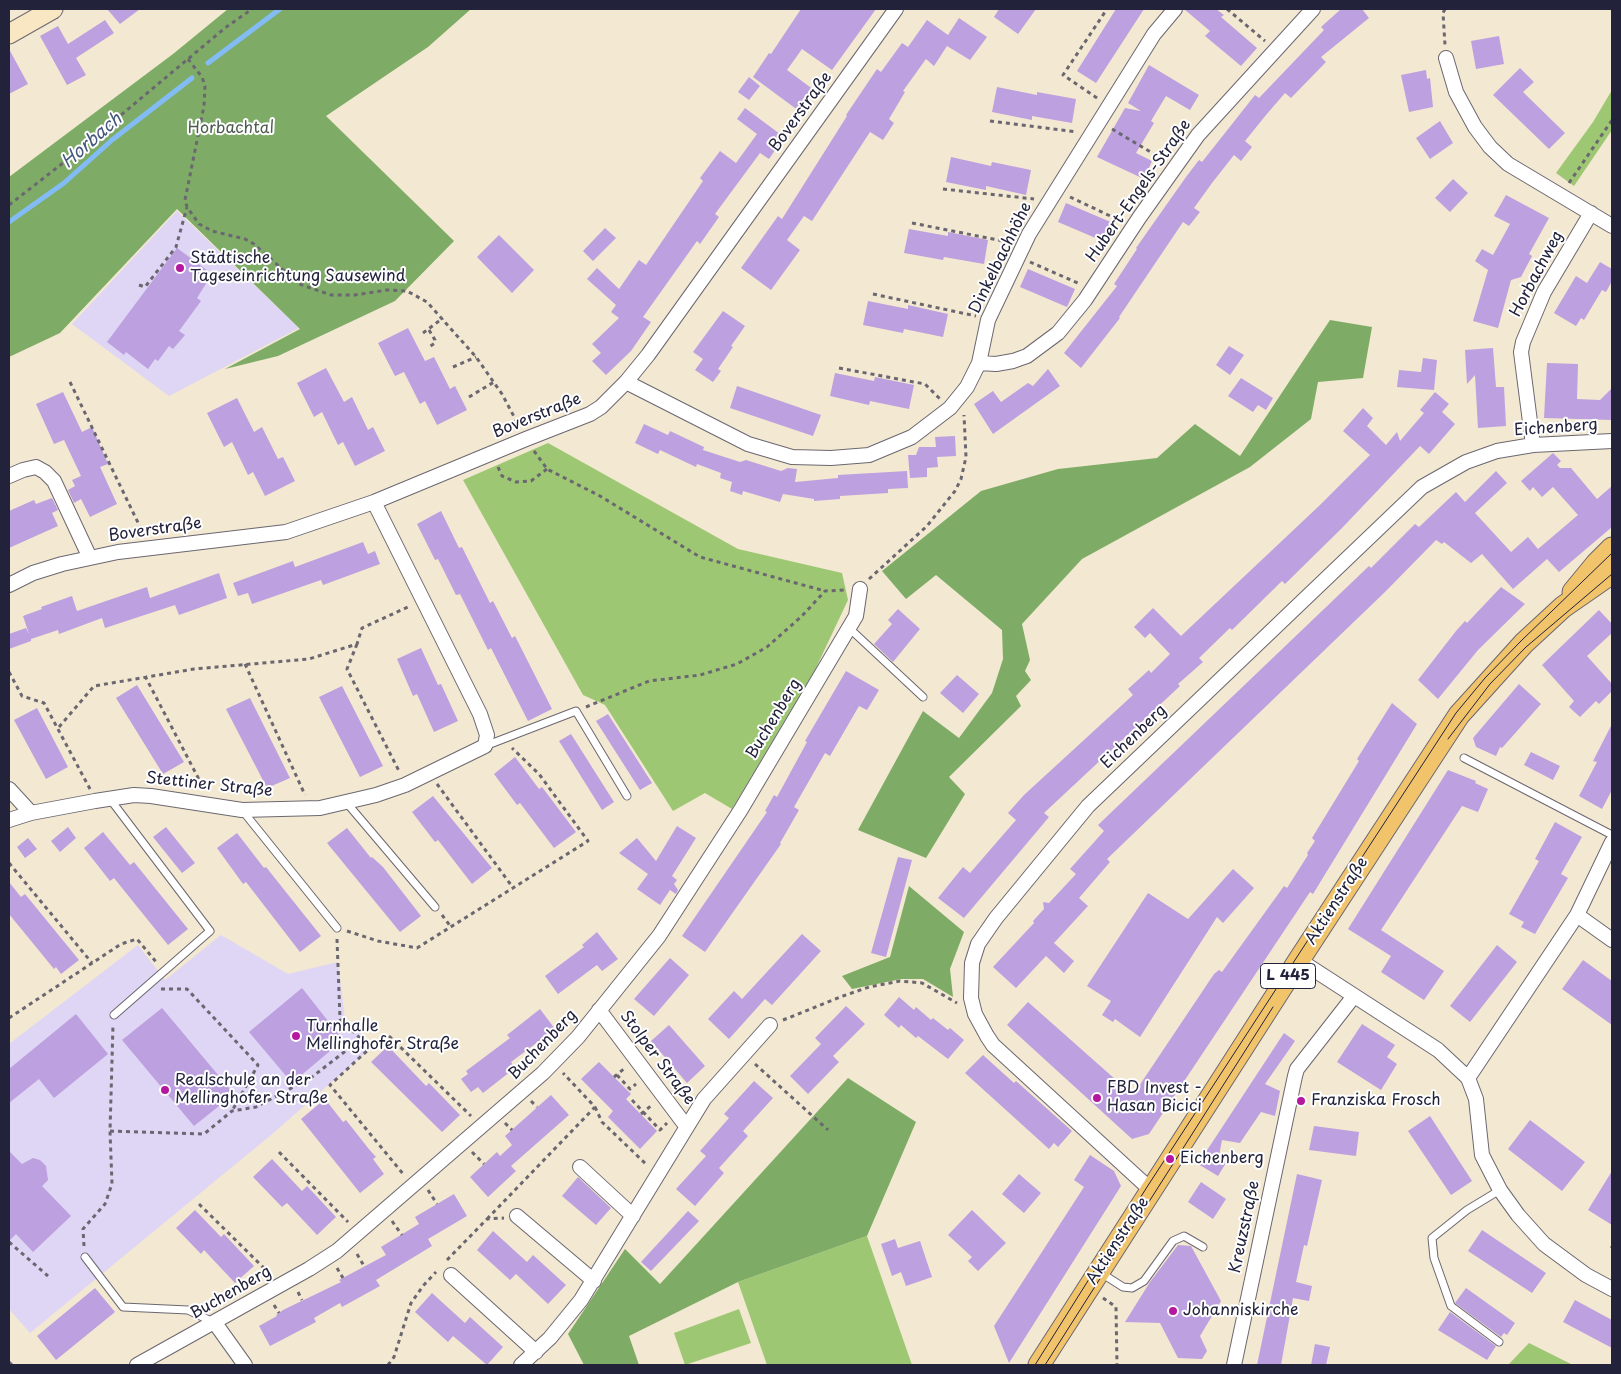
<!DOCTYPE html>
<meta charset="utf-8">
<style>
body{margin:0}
#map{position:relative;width:1621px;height:1374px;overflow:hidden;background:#f3e8d1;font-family:"Playpen Sans",sans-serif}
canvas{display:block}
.frame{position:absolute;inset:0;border:10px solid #22223b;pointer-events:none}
</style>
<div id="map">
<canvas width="1621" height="1374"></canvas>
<div class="frame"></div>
</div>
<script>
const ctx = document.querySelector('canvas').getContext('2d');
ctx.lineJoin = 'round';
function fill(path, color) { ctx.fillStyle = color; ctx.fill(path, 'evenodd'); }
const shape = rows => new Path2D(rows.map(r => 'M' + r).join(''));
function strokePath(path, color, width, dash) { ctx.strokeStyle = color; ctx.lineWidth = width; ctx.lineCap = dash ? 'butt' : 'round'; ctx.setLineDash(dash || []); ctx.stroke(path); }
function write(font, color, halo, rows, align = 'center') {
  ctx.font = font + ' "Playpen Sans",sans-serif'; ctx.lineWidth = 4; ctx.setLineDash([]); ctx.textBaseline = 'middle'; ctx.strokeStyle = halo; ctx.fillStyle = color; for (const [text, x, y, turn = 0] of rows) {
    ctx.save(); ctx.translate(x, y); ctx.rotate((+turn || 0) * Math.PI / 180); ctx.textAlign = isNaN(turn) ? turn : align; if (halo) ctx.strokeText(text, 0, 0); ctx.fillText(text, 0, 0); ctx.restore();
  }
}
const built = shape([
 [177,211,299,328,169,396,72,324],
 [221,935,288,974,338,962,345,1019,373,1046,271,1135,30,1333,9,1309,9,1044,138,945,165,980]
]);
const green = shape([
 [1612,90,1612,130,1574,186,1556,173,1593,122],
 [548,443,738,549,842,573,848,600,815,670,732,809,705,793,673,811,605,705,583,695,463,480],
 [867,1236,912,1365,767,1365,738,1282],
 [739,1309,751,1343,685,1365,674,1333],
 [1529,1343,1573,1365,1508,1365]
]);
const forest = shape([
 [228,9,471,9,428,47,326,116,454,241,395,301,278,356,225,369,300,329,177,209,60,333,9,357,9,177,173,54],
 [1330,320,1372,327,1363,378,1318,382,1311,419,1250,467,1082,559,1022,624,1030,660,1025,671,1031,680,1016,696,1021,706,949,777,965,794,926,858,858,830,923,711,959,738,992,693,1003,659,1002,630,936,575,906,599,882,571,981,491,1058,469,1157,458,1195,424,1240,456],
 [909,886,964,932,950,969,953,997,923,979,901,979,852,989,842,976,890,957],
 [848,1078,916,1122,867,1236,738,1282,629,1336,639,1365,584,1365,568,1334,625,1249,660,1284]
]);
const stream = shape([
 [208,63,280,9],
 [9,222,64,183,112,140,192,78]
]);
const building = shape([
 [107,9,140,9,120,24],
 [801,9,876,9,832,70,802,49,787,70,814,90,799,111,753,77,769,53,771,54],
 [999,9,1036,9,1018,34,994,17],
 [1116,9,1144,9,1096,83,1077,71],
 [1184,9,1216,9,1224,15,1221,17,1257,48,1241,66,1205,36,1210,31],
 [1341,9,1362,9,1369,18,1321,57,1326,62,1291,98,1285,93,1266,115,1245,141,1252,147,1241,161,1234,155,1212,183,1194,208,1200,212,1189,226,1183,222,1119,317,1120,318,1081,368,1064,353,1117,286,1114,284,1137,249,1136,248,1186,177,1199,160,1202,162,1255,95,1259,98,1324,30,1321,27],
 [959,18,987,37,970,60,947,46,934,66,926,59,903,91,905,92,889,119,894,123,883,140,870,132,812,221,804,216,787,240,800,250,771,290,741,268,778,216,782,219,847,116,846,115,877,69,881,72,902,43,908,47,927,20,948,35],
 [105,20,114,33,76,58,86,75,67,85,40,36,58,26,68,44],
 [1499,36,1504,64,1476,69,1471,41],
 [9,49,28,84,9,94],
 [1149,65,1199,95,1190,110,1166,96,1151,121,1154,123,1136,153,1152,161,1144,179,1097,157,1125,108,1141,111,1128,103],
 [1520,68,1534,82,1523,92,1565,133,1549,149,1493,95],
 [1426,70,1427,79,1430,78,1433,107,1409,112,1401,75],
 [749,77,760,86,749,100,738,92],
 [997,87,1037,95,1037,92,1076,99,1072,123,1032,116,1032,120,992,112],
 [745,108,784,137,769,159,760,153,715,214,719,217,700,244,697,241,643,317,651,322,631,351,606,375,592,361,601,353,592,344,619,318,611,312,616,305,587,279,597,268,619,289,639,260,646,265,703,181,700,178,720,151,736,163,757,134,737,119],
 [1440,121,1453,143,1430,159,1416,138],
 [951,157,991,166,992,162,1031,170,1026,195,986,186,986,190,946,182],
 [1453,179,1468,193,1450,212,1435,198],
 [1506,195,1549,218,1529,254,1532,256,1521,277,1511,280,1498,328,1473,321,1488,270,1475,261,1482,249,1493,255,1510,224,1494,216],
 [1066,203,1113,223,1105,242,1058,222],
 [605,228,616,238,593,261,583,251],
 [909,229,948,236,948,232,988,240,984,264,944,257,943,260,904,253],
 [499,235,534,270,512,293,477,257],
 [177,248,212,274,197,298,201,301,179,331,185,335,173,349,169,346,158,361,155,359,148,369,126,352,124,355,107,342],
 [1600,262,1612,269,1612,281,1606,292,1602,290,1584,320,1581,318,1576,326,1554,313,1576,276,1587,283],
 [1028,269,1075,289,1067,307,1020,287],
 [868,301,908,309,908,305,948,314,943,337,904,329,903,333,863,325],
 [723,311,745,326,731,346,733,347,718,369,721,371,713,382,695,370,703,359,693,352],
 [408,328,425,361,434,357,450,389,455,386,467,410,437,425,425,401,420,404,404,372,395,376,378,343],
 [1229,346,1244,355,1230,375,1216,365],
 [1493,348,1496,387,1504,387,1506,426,1478,428,1475,375,1467,384,1465,350],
 [1423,358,1437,360,1434,390,1397,387,1399,370,1421,372],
 [1547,363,1578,364,1577,399,1600,400,1612,388,1612,420,1544,418],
 [326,368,344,402,352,397,368,430,373,427,385,451,355,466,343,442,338,445,322,412,314,417,297,383],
 [1048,369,1060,386,993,434,974,404,993,391,1001,402,1028,383,1033,386],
 [835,373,874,381,875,377,914,385,909,409,870,401,869,405,830,396],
 [1241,378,1273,398,1266,410,1258,405,1253,412,1228,396],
 [737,386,821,415,813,436,730,408],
 [63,392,82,432,92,427,108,464,100,467,117,504,90,517,81,499,74,503,68,490,75,486,72,480,81,476,64,440,54,444,36,404],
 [1435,392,1449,404,1442,412,1455,424,1429,454,1420,446,1342,528,1285,584,1282,581,1232,630,1230,628,1199,658,1203,662,1178,684,1180,686,1044,813,1049,817,964,918,938,898,963,867,970,873,1016,820,1008,813,1024,795,1133,695,1128,689,1149,670,1151,673,1170,654,1150,633,1145,638,1134,627,1153,608,1181,636,1320,505,1370,455,1343,431,1363,408,1373,418,1367,426,1386,445,1397,432,1400,441,1424,413,1420,410],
 [237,398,254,432,262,427,278,459,283,457,295,481,265,496,253,472,248,475,232,442,224,447,207,413],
 [644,424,668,435,670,431,704,447,703,450,740,462,746,460,781,471,788,468,797,469,795,482,838,478,838,475,907,471,908,488,888,489,888,493,840,496,840,499,814,501,814,499,783,494,780,502,743,491,742,495,730,491,732,482,720,478,721,473,697,464,696,467,660,450,658,454,635,443],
 [955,436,956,456,937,457,938,467,927,468,927,477,910,478,908,455,916,455,919,447,936,447,935,437],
 [1553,453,1561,461,1557,465,1560,468,1571,468,1597,499,1612,486,1612,527,1559,572,1547,559,1513,589,1482,554,1471,563,1444,542,1442,544,1436,540,1385,592,1107,859,1110,862,1079,898,1088,906,1054,943,1074,961,1064,973,1046,956,1016,988,993,967,1034,923,1033,921,1044,909,1043,902,1049,903,1076,874,1070,869,1104,831,1098,825,1369,566,1371,568,1415,524,1419,527,1456,492,1465,502,1496,471,1507,483,1475,513,1511,552,1528,537,1538,549,1578,515,1553,487,1542,497,1533,487,1530,491,1521,481],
 [52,498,58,510,52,513,58,526,9,548,9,511,34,500,36,504],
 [441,511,459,548,462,547,490,603,493,601,512,638,515,636,552,709,528,721,491,648,488,650,460,594,456,595,438,559,435,560,417,524],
 [363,542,368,554,375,551,380,564,323,585,321,580,252,604,248,593,238,596,233,583,293,561,295,567],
 [219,573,227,598,179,615,175,605,105,628,102,618,59,634,58,630,31,639,31,641,9,649,9,634,26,628,29,634,23,616,42,609,41,607,72,596,77,611,147,587,150,598],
 [1501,587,1525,604,1478,650,1438,699,1418,680,1456,631,1465,621,1467,623],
 [898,609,920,629,893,662,874,644,892,624,888,620],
 [1599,610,1612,624,1612,633,1587,656,1612,684,1612,691,1599,704,1596,701,1580,717,1569,707,1574,701,1542,665],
 [421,648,438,685,441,684,458,721,434,732,417,694,413,696,397,659],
 [846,671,879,690,867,710,859,706,830,756,825,753,794,807,799,810,780,843,781,844,705,952,682,936,767,812,765,811,774,795,777,797,807,742,805,741],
 [957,675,979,694,963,713,940,693],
 [1519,684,1541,704,1502,748,1500,747,1496,756,1476,747,1473,738],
 [137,685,184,762,163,774,116,698],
 [342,686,383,766,360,777,319,697],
 [250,698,290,778,267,788,226,709],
 [1392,703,1417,724,1313,894,1310,892,1149,1134,1132,1139,1007,1025,1028,1002,1133,1095,1214,974,1219,970,1222,972,1284,886,1287,888,1308,855,1307,853,1315,841,1312,838,1359,761,1357,759],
 [37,708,68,767,46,779,14,720],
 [608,714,652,783,640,790,596,721],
 [1612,724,1612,790,1602,809,1579,796,1597,762,1593,761],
 [571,734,614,802,602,810,559,741],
 [1531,752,1560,766,1553,780,1524,765],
 [515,757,539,789,542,787,576,832,554,848,520,803,517,805,494,774],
 [1448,770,1476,781,1475,783,1488,789,1478,812,1462,806,1381,930,1444,971,1424,1000,1381,972,1391,956,1348,929],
 [433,796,492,868,472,884,438,840,435,842,412,812],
 [1555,822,1582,837,1561,874,1568,878,1535,934,1521,927,1524,922,1509,914,1539,861,1535,859],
 [677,826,696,838,672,876,677,880,674,884,678,890,676,894,670,890,660,905,637,889,648,874,619,853,637,838,656,861],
 [68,827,76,838,60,852,51,841],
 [166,827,195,863,182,873,153,837],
 [347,828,371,858,372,857,383,867,421,916,400,932,327,843],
 [103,832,130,865,134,862,188,929,168,945,114,878,110,881,84,848],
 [237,833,264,868,266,867,321,936,300,952,246,882,243,884,217,848],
 [28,838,37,849,25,858,17,847],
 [898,857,912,860,886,957,871,953],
 [1233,869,1254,888,1223,923,1217,917,1140,1037,1115,1019,1113,1022,1102,1015,1111,1001,1087,986,1148,893,1188,919],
 [9,882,21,897,25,894,79,960,61,974,56,967,54,969,9,914],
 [597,932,618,959,602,971,597,965,558,994,545,976,584,947,582,945],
 [802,934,821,951,772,1005,765,999,729,1039,708,1019,734,991,742,999],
 [1497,945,1517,962,1470,1022,1450,1006],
 [670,958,689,975,654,1016,634,999],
 [1583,960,1612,981,1612,1025,1562,989],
 [302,988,343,1040,292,1083,249,1032],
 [899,997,914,1010,916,1007,931,1020,933,1018,948,1030,950,1028,964,1040,948,1059,918,1036,916,1038,901,1025,899,1028,884,1015],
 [846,1006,865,1024,833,1056,839,1062,808,1094,790,1076,821,1044,815,1038],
 [162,1008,234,1094,194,1126,122,1040],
 [540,1009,555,1029,511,1062,515,1068,483,1093,478,1087,471,1092,461,1079,468,1074,466,1071,510,1038,507,1035],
 [76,1014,108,1054,54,1098,39,1079,9,1103,9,1069],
 [1362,1024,1395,1045,1387,1057,1397,1064,1381,1090,1337,1062],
 [669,1025,705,1066,687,1083,651,1041],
 [1284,1033,1295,1041,1265,1084,1280,1091,1275,1116,1261,1112,1240,1143,1222,1140,1219,1156,1229,1158,1218,1176,1198,1164],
 [388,1046,426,1086,429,1083,460,1115,442,1132,371,1062],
 [983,1055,1014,1083,1016,1081,1072,1131,1058,1147,1054,1143,1049,1149,965,1073],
 [599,1062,631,1094,626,1099,657,1131,640,1149,608,1117,613,1111,581,1079],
 [754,1081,773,1098,743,1131,748,1136,719,1168,724,1173,695,1206,676,1189,706,1156,700,1151,729,1118,724,1114],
 [551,1095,569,1115,511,1166,516,1171,488,1197,470,1177,497,1152,500,1156,512,1145,505,1136],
 [325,1099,343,1122,346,1120,368,1148,376,1157,373,1159,384,1174,360,1193,301,1119],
 [1430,1116,1472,1181,1451,1195,1408,1131],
 [1530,1120,1585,1162,1562,1191,1508,1149],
 [1314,1126,1359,1132,1356,1156,1309,1150],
 [9,1151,22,1164,33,1158,40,1160,46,1166,48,1180,42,1186,71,1216,33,1252,16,1234,9,1241],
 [1090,1155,1114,1171,1121,1186,1009,1363,994,1326,1084,1187,1074,1180],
 [272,1159,302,1191,307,1186,336,1217,317,1235,287,1203,282,1207,253,1177],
 [1612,1171,1612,1225,1588,1210],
 [1019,1174,1041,1193,1024,1213,1002,1194],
 [1297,1174,1322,1180,1307,1246,1304,1245,1296,1282,1312,1286,1309,1301,1293,1298,1281,1365,1257,1365],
 [578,1177,611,1208,596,1225,562,1196],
 [1201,1182,1226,1199,1213,1219,1188,1202],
 [454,1194,467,1216,428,1239,432,1246,376,1280,380,1286,342,1307,340,1303,314,1318,316,1322,270,1346,259,1326,277,1316,276,1315,283,1310,341,1282,339,1280,386,1255,381,1247,419,1224,415,1217],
 [195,1210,221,1237,224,1234,254,1266,235,1283,204,1250,201,1254,176,1228],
 [972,1210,1006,1243,978,1271,968,1261,972,1257,948,1235],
 [688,1211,699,1221,651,1271,641,1262],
 [1482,1230,1546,1273,1532,1293,1468,1251],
 [493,1231,527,1262,533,1255,566,1285,548,1304,516,1274,510,1280,477,1250],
 [895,1239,898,1248,920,1241,932,1277,906,1286,901,1272,892,1276,881,1244],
 [1178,1245,1191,1246,1221,1301,1200,1336,1207,1351,1202,1359,1178,1358,1160,1323,1125,1322,1150,1282],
 [95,1288,115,1312,56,1360,37,1336],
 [1466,1288,1515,1323,1507,1335,1504,1333,1501,1337,1455,1303],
 [432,1293,465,1323,470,1317,503,1347,487,1365,453,1336,448,1342,415,1312],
 [1575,1300,1612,1320,1612,1348,1563,1322],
 [1450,1312,1496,1346,1487,1360,1438,1330],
 [1315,1344,1330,1347,1326,1365,1311,1365]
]);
const path = shape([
 [1227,9,1265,41],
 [1445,9,1443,13,1445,45],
 [188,59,202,77,205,86,204,106,185,200,187,207,199,224,212,231,245,239,254,244,299,284,331,295,355,295,387,290,407,291,427,302,476,357,502,394,519,426],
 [1097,98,1063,75,1107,9],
 [990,121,1077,132],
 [1112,129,1164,160],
 [1569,183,1612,120],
 [943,189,1034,199],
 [1070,197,1121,221],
 [9,205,72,156,225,28,252,9],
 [912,223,1008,242],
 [1030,262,1080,284],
 [139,285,145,287,176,247,187,207],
 [873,294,976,316],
 [429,330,435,340,435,343,429,347],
 [423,333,443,318],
 [453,367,476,357],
 [839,368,925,384,940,399],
 [70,382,144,535],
 [469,397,494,382],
 [534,451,547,469,600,496,700,557,825,591],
 [498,467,502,476,516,482,531,481,547,469],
 [869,579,927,526,955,491,961,479,966,457,964,415],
 [357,644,347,669,400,773],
 [245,664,305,795],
 [9,672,22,696,44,703,90,789],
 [145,676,204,789],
 [586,707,649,681,700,675,737,664,767,647,802,616,825,591,845,590],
 [59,727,94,686,194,669,309,659,357,644,362,628,410,606],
 [437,784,514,889],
 [9,863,92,963],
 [442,915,451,927],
 [347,931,378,941,417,948,588,841,539,774,512,748],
 [337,939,340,1019,361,1039],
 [161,989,187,989,258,1065,232,1111],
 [9,1018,121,944,137,939,157,963],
 [783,1020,843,996,869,987,900,981,922,983,957,1003],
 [389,1036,471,1116],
 [755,1064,828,1130],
 [617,1075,630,1089,636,1084],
 [614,1077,625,1068],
 [632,1100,660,1130,667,1123],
 [531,1101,537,1107],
 [595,1107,602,1122,647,1165],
 [641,1114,652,1105],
 [505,1123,512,1130],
 [110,1131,204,1134,232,1111,256,1107,312,1077,361,1039,369,1049,330,1085,404,1175],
 [279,1152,348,1222],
 [472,1152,484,1164],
 [428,1190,437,1204],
 [199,1204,271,1275],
 [487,1219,595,1107,563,1073],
 [392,1221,402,1235],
 [9,1242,48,1276],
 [84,1246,83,1229,105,1204,112,1184,110,1131,113,1025],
 [1611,1246,1612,1247],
 [357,1254,364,1266],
 [447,1260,487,1219,504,1218],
 [337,1268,343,1278],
 [298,1292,302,1300],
 [1103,1298,1116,1307,1117,1365],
 [274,1305,279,1313],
 [9,1362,12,1365],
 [388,1365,394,1357,411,1303,423,1286,436,1272]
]);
const lane = shape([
 [849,628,923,697],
 [485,746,576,711,627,796],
 [1464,758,1612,835],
 [110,799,210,931,114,1015],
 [346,802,435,907],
 [242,810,337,928],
 [85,1257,123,1307,188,1310,215,1323],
 [1101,1273,1123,1287,1132,1288,1144,1281,1173,1241,1184,1236,1203,1247],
 [1499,1342,1451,1306,1434,1258,1432,1238,1467,1210,1500,1190]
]);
const street = shape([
 [1446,58,1456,92,1475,127,1490,147,1508,164,1612,226],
 [979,363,996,364,1013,361,1027,356,1058,333,1085,300,1139,218,1198,135,1313,9],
 [626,382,748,444,792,457,831,458,869,455,912,437,950,408,967,387,979,363,988,320,1029,234,1154,34,1175,9],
 [1533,445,1521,352,1523,342,1544,292,1591,213],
 [9,476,23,470,36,467,45,472,54,481,90,558],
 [9,585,33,573,62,564,118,552,286,532,374,502,526,439,590,414,601,407,626,382,648,355,896,9],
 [9,789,31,813],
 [9,820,31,813,95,801,134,795,151,796,242,810,320,808,376,795,405,785,485,746,487,735,480,714,374,502],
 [1577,915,1612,940],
 [1299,960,1438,1050,1468,1078,1577,915,1612,842],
 [599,1010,686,1126],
 [1468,1078,1476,1099,1482,1155,1500,1190,1518,1215,1544,1244,1586,1275,1612,1289],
 [580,1167,633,1216],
 [1151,1190,993,1045,987,1036,975,1014,971,998,972,963,978,944,996,918,1088,806,1422,487,1466,462,1497,451,1533,445,1612,441],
 [517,1216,594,1281],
 [451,1275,536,1352],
 [215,1323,245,1365],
 [137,1365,309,1269,337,1251,543,1073,578,1037,659,936,740,811,856,616,860,589],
 [521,1365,550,1338,581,1300,704,1099,770,1025],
 [1234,1365,1295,1076,1297,1069,1354,996]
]);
const secondary = shape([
 [9,34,53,9]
]);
const primary = shape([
 [1573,592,1596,564,1612,548],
 [1039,1365,1299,960,1459,715,1524,643,1563,607,1612,573]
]);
const tram = shape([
 [1448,739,1490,684,1526,647,1612,574],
 [1035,1365,1147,1187,1456,713,1485,678,1521,641,1612,553],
 [1045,1365,1273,1007]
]);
const markers = [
 [180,268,5,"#b5179e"],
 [296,1036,5,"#b5179e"],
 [165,1090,5,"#b5179e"],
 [1097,1098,5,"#b5179e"],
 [1301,1101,5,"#b5179e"],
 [1170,1159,5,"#b5179e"],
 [1173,1311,5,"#b5179e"]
];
const shields = [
 [1288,976,55]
];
const shieldNames = [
 ["L 445",1288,976]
];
const streetNames = [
 ["Boverstraße",801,112,-54],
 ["Hubert-Engels-Straße",1139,191,-55],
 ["Dinkelbachhöhe",1001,258,-64],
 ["Horbachweg",1537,274,-62],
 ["Boverstraße",537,416,-22],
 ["Eichenberg",1556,428,-4],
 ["Boverstraße",155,530,-8],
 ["Buchenberg",774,719,-59],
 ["Eichenberg",1134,737,-44],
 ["Stettiner Straße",209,785,6],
 ["Aktienstraße",1337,901,-57],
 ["Buchenberg",543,1045,-46],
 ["Stolper Straße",657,1058,53],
 ["Kreuzstraße",1245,1227,-78],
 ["Aktienstraße",1118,1241,-57],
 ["Buchenberg",231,1293,-30]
];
const parkNames = [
 ["Horbachtal",231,129]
];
const poiNames = [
 ["Städtische",190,259],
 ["Tageseinrichtung Sausewind",190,277],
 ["Turnhalle",306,1027],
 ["Mellinghofer Straße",306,1045],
 ["Realschule an der",175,1081],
 ["Mellinghofer Straße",175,1099],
 ["FBD Invest -",1107,1089],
 ["Hasan Bicici",1107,1107],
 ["Franziska Frosch",1311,1101],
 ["Eichenberg",1180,1159],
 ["Johanniskirche",1183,1311]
];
const waterNames = [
 ["Horbach",92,141,-41]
];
fill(built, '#dfd5f5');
fill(green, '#9ec774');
fill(forest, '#7eac66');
strokePath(stream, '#83bcf4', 5);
fill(building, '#bda0df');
strokePath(lane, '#6b6770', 9);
strokePath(street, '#6b6770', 16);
strokePath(secondary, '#6b6770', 21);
strokePath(primary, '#6b6770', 23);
strokePath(path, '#6b6770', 3, [4, 4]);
strokePath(lane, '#fff', 7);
strokePath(street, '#fff', 14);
strokePath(secondary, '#f9e7c3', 19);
strokePath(primary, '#f1c36a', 21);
strokePath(tram, '#22223b', 1);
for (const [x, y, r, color] of markers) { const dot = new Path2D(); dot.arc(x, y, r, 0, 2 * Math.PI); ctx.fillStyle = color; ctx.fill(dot); strokePath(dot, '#fff', 2); }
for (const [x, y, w] of shields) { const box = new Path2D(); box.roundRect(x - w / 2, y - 12.5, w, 25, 4); ctx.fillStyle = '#fff'; ctx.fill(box); strokePath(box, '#22223b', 1); }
write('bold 15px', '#22223b', null, shieldNames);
write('16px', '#22223b', '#fff', streetNames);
write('16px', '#4d5c4f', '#fff', parkNames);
write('16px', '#22223b', '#fff', poiNames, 'left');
write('italic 18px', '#44587c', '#fff', waterNames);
</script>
